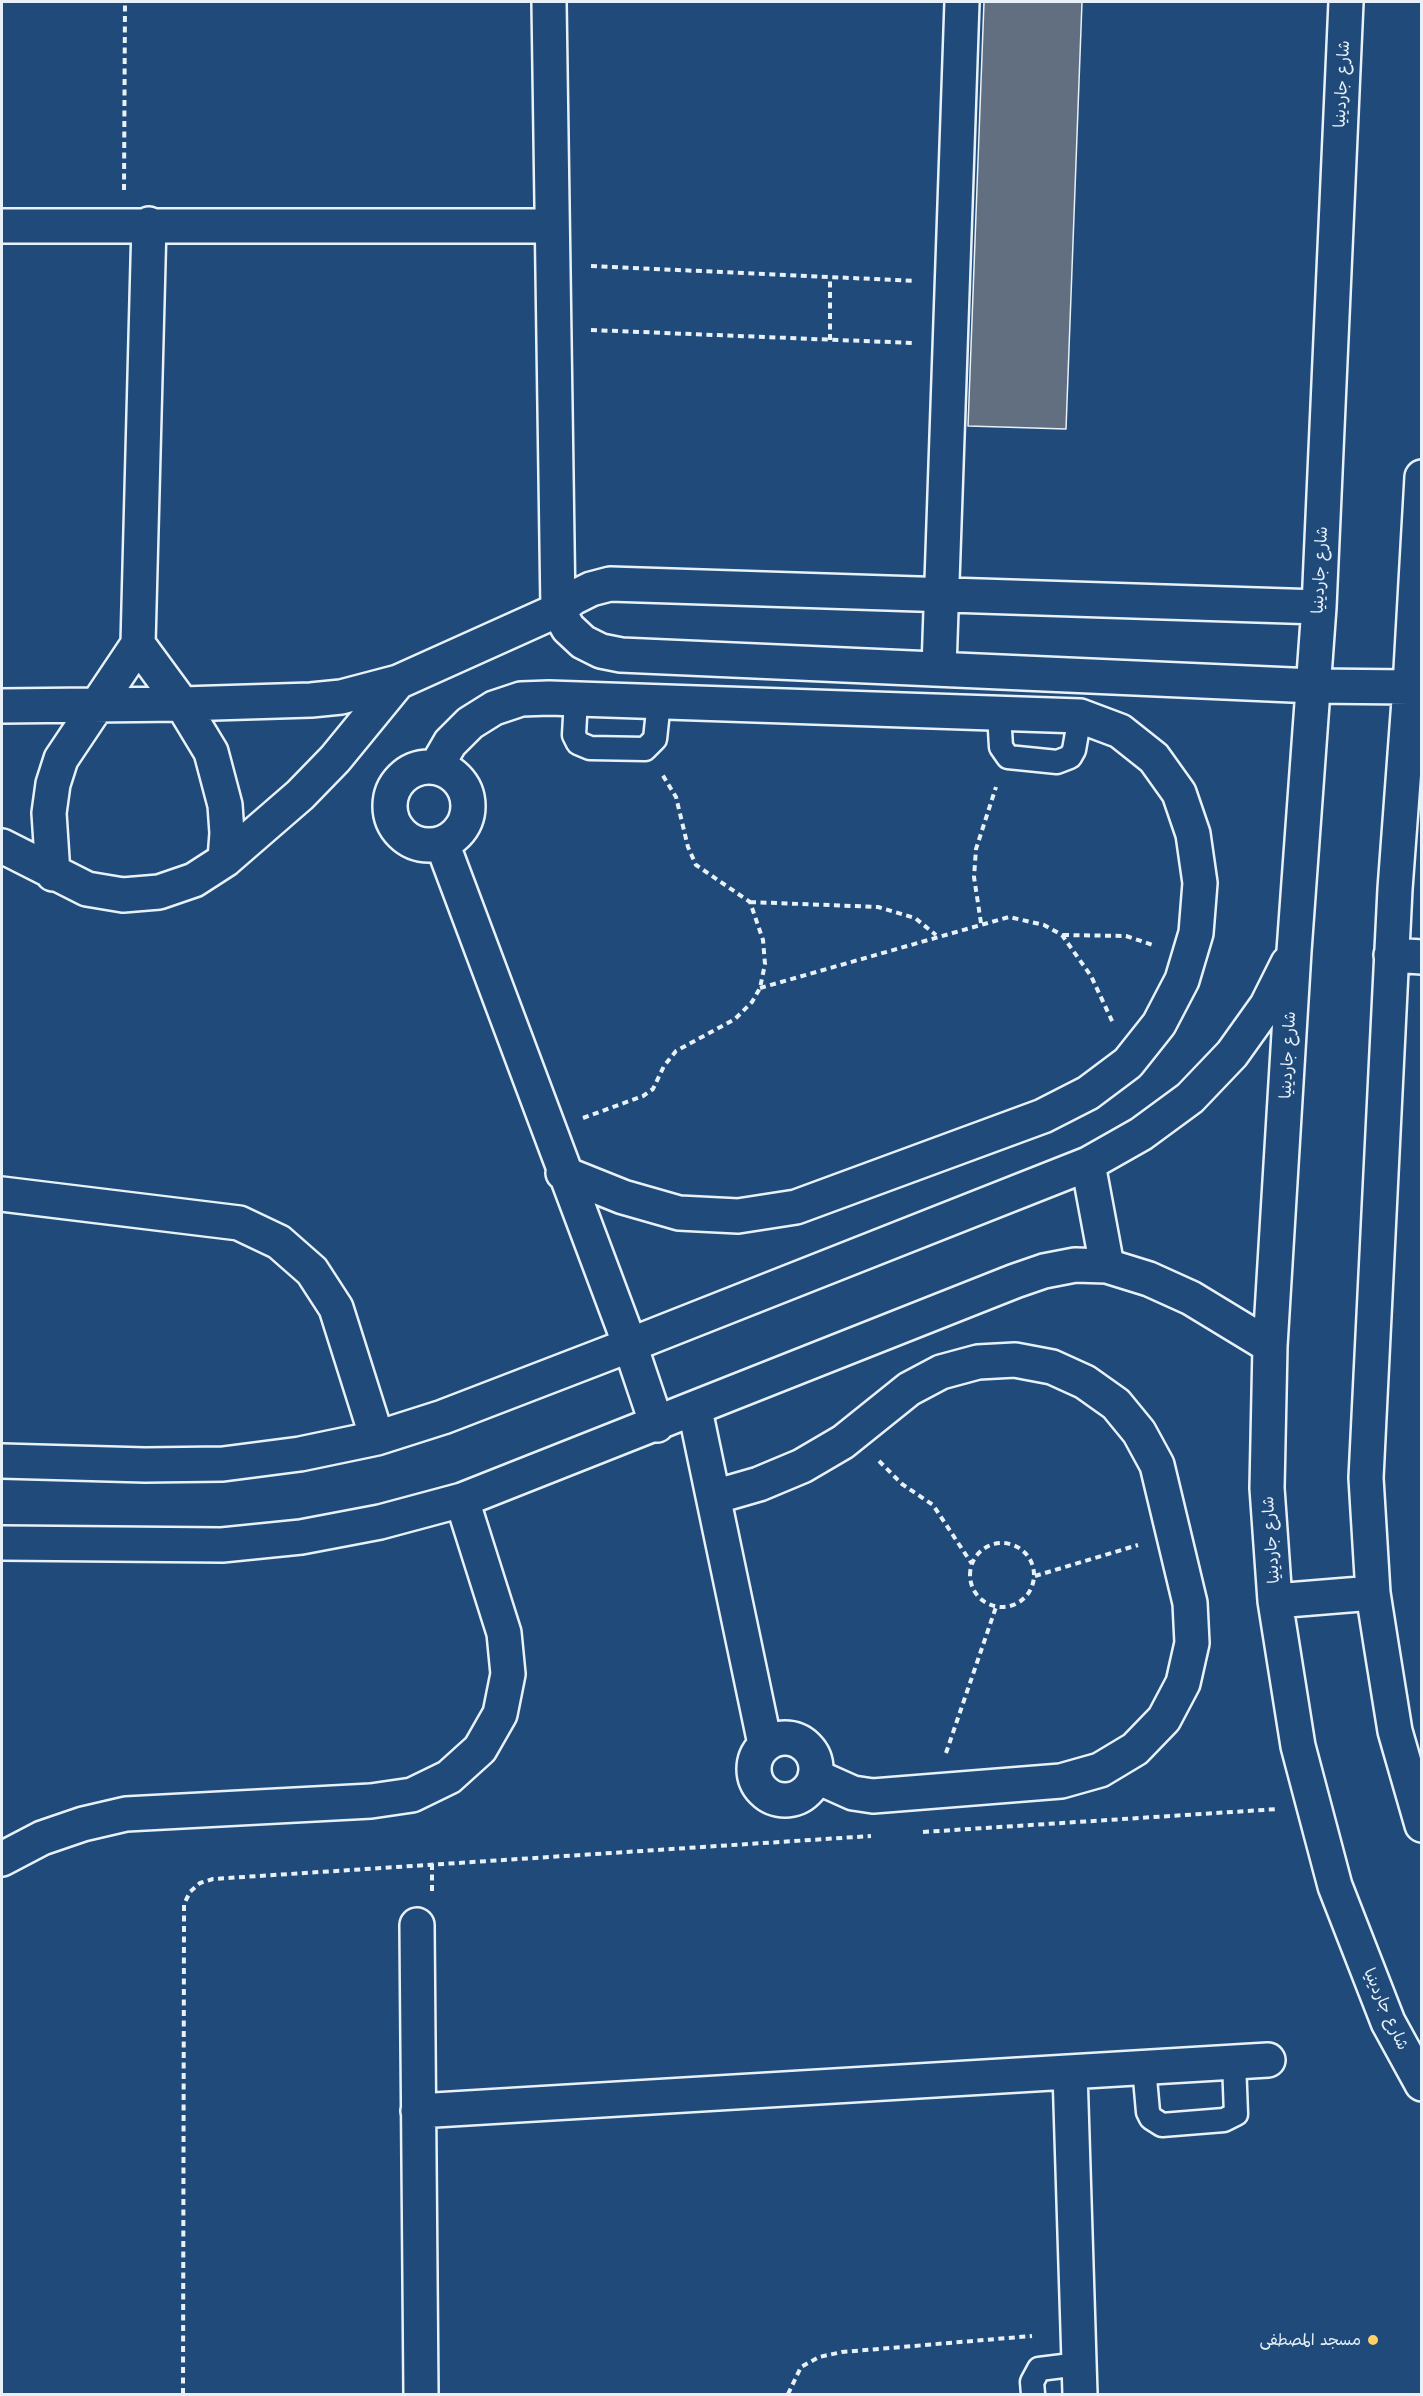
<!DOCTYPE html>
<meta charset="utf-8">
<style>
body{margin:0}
#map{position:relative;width:1423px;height:2396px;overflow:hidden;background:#1f4a7a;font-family:Mali,sans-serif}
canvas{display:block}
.frame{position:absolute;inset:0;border:3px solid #e8f1f8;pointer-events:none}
</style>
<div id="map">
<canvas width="1423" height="2396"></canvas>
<div class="frame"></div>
</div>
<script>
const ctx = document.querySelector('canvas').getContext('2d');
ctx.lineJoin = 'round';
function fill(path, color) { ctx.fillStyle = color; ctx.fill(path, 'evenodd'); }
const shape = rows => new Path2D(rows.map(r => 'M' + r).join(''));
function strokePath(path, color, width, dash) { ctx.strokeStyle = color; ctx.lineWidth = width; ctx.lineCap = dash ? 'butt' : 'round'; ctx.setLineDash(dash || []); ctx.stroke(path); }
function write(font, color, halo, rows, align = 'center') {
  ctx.font = font + ' Mali,"Playpen Sans Arabic",sans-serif'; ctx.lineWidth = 6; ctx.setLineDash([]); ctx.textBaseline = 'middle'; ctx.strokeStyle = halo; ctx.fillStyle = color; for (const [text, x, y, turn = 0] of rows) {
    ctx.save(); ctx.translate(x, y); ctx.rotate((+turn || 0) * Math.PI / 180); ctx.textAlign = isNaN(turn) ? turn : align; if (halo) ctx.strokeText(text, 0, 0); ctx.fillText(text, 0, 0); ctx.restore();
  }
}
const building = shape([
 [984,2,1082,2,1066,429,968,426,984,2]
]);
const path = shape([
 [124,190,125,2],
 [591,266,916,281],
 [591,330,913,343],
 [830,340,830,277],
 [750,902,878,907,915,918,936,935],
 [981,923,974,877,976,849,996,787],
 [1063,935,1126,936,1153,945],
 [760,988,1009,917,1044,925,1062,935,1091,976,1113,1023],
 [583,1118,643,1096,653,1089,664,1066,676,1051,735,1019,752,1002,760,988,765,964,763,940,750,902,696,865,688,847,676,797,662,774],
 [879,1461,902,1484,933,1505,972,1564],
 '970 1575a32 32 0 1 1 64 0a32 32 0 1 1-64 0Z',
 [1035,1576,1138,1545],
 [946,1753,996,1607],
 [923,1832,1278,1809],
 [432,1864,432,1891],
 [183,2394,184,1917,184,1904,190,1892,200,1883,213,1879,871,1836],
 [788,2394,801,2367,819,2357,842,2352,1032,2336]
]);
const service = shape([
 [576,699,574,735,578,743,590,748,645,749,655,739,659,702],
 [999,713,1001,747,1008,757,1057,762,1070,757,1074,750,1080,716],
 [1144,2067,1148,2112,1151,2118,1162,2125,1224,2120,1236,2114,1234,2062],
 [1033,2394,1032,2382,1039,2369,1079,2364]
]);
const minor = shape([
 [549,2,558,610,568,628,583,642,601,651,621,655,1314,686,1410,687],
 [1346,2,1319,607,1294,951,1270,1346,1267,1488,1275,1601,1298,1746,1335,1886,1388,2022,1422,2084],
 [2,226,552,226],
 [1422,477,1410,687,1395,889,1366,1478,1373,1593,1381,1644,1395,1731,1422,1825],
 [138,644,182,704,211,752,225,805,227,833,225,860],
 [939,668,962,2],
 [2,706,182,704,311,700,341,697,398,682,558,610,573,598,591,589,610,584,1319,607],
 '390 806a39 39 0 1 1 78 0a39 39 0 1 1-78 0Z',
 [436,767,450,743,470,723,494,708,521,699,549,698,1080,716,1120,731,1154,758,1179,793,1193,834,1200,883,1196,933,1182,980,1159,1024,1128,1063,1088,1093,1043,1116,796,1207,738,1216,679,1213,623,1197,563,1173],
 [442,843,630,1345,657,1425],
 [2,846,87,889,123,895,159,892,194,880,225,860,300,795,335,759,398,682],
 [53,874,49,813,53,784,61,759,138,644,149,224],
 [1391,955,1422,957],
 [1088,1164,1107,1266],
 [2,1194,239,1223,279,1242,312,1271,336,1308,377,1438],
 [695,1410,765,1744],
 [2,1461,145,1465,223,1464,300,1454,377,1438,443,1417,630,1345,1088,1164,1141,1134,1190,1098,1232,1054,1267,1005,1288,963],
 [714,1497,759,1484,802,1466,843,1442,909,1389,941,1372,978,1362,1015,1360,1052,1367,1085,1382,1116,1404,1139,1432,1157,1465,1190,1603,1192,1643,1183,1683,1164,1719,1135,1749,1100,1770,1061,1781,873,1796,853,1793,815,1776],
 [2,1543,222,1545,301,1537,380,1522,462,1500,1015,1281,1044,1271,1075,1265,1107,1266,1149,1279,1191,1298,1270,1346],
 [1275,1601,1373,1593],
 '754 1769a31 31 0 1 1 62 0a31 31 0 1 1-62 0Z',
 [2,1859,42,1838,83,1824,126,1814,371,1801,412,1795,449,1777,480,1749,500,1714,508,1674,504,1633,462,1500],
 [417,1925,421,2394],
 [1070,2072,1080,2394],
 [418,2111,1268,2060]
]);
const markers = [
 [1373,2340,6,"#ffd166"]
];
const streetNames = [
 ["شارع جاردينيا",1342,84,-87],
 ["شارع جاردينيا",1320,570,-87],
 ["شارع جاردينيا",1288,1055,-87],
 ["شارع جاردينيا",1271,1540,-94],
 ["شارع جاردينيا",1386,2009,66]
];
const poiNames = [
 ["مسجد المصطفى",1361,2340]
];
fill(building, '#626f81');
strokePath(building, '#e8f1f8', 1.5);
strokePath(service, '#e8f1f8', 27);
strokePath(minor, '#e8f1f8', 38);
strokePath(path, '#e8f1f8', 4, [6, 4.5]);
strokePath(service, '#1f4a7a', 22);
strokePath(minor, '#1f4a7a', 33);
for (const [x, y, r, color] of markers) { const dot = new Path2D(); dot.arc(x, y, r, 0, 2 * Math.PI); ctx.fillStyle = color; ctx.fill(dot); strokePath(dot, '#1f4a7a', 2); }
write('16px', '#e8f1f8', '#1f4a7a', streetNames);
write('16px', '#e8f1f8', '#1f4a7a', poiNames, 'right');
</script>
